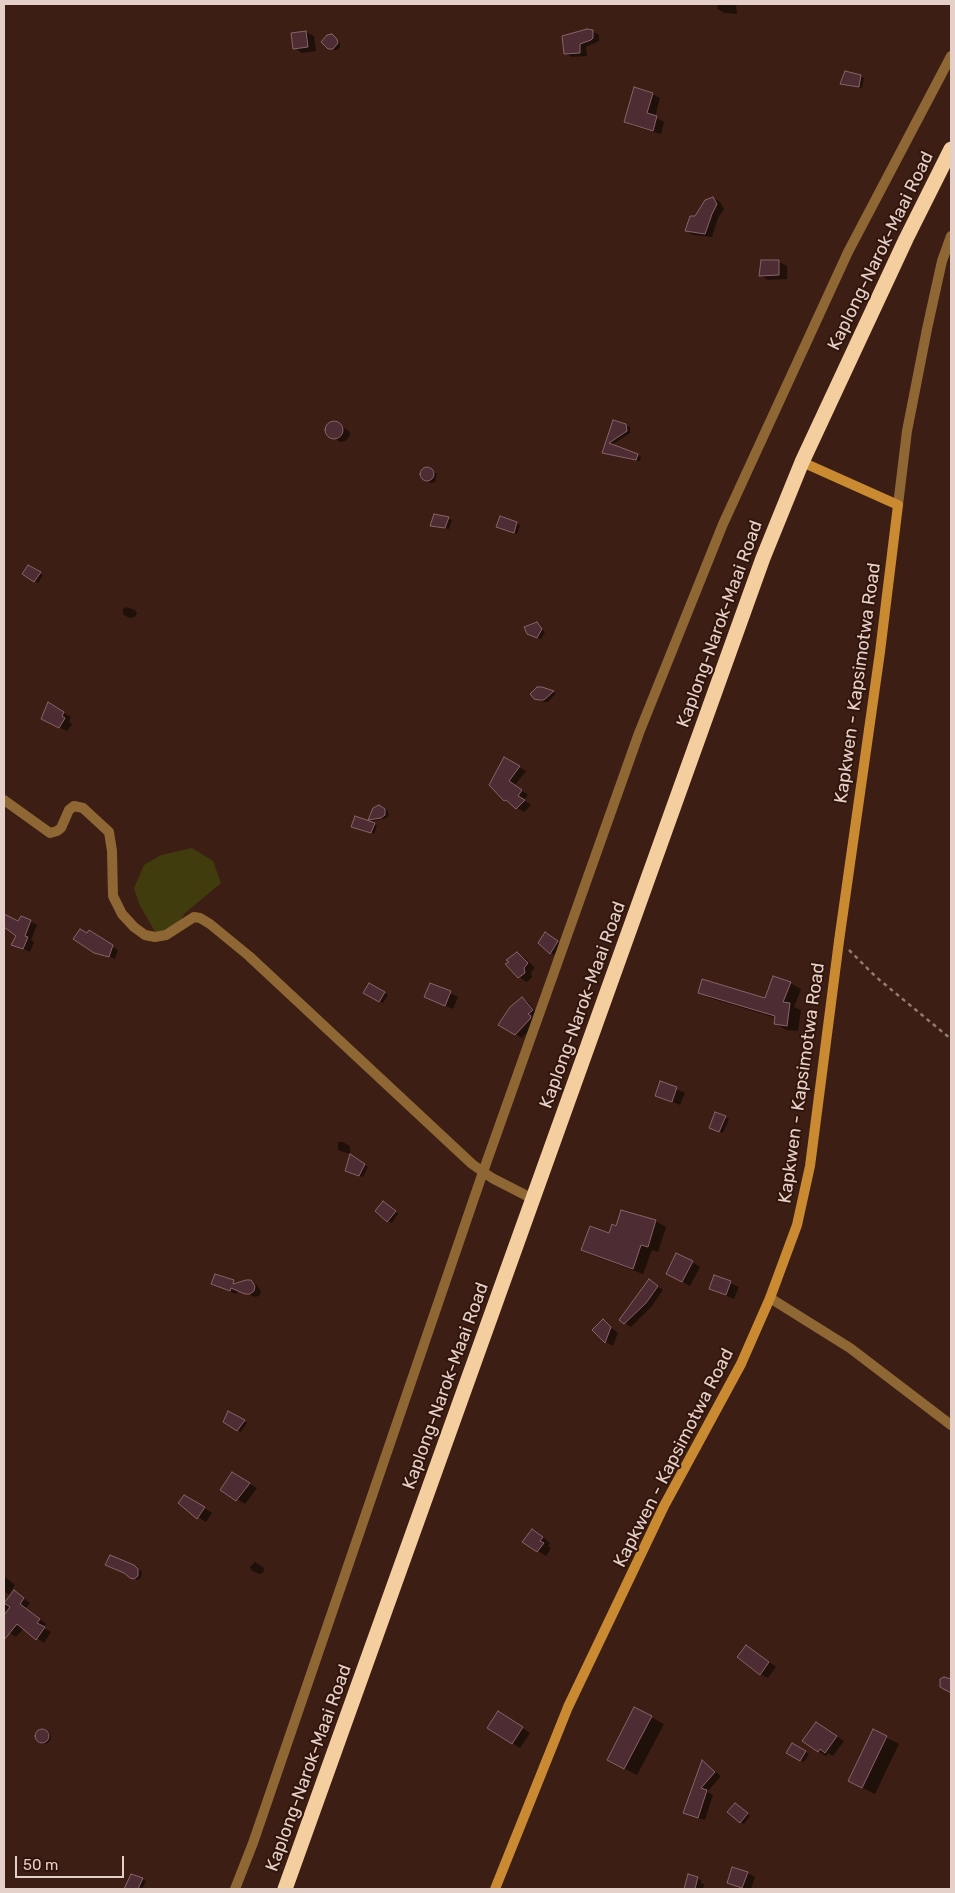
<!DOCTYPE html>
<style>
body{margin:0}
#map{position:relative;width:955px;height:1893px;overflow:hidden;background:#3c1e14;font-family:Rubik,sans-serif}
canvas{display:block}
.frame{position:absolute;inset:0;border:5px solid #e4d0c9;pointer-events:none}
.scale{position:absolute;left:15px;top:1856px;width:109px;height:22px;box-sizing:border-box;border:2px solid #e4d0c9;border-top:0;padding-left:6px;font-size:15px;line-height:18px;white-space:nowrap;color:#e4d0c9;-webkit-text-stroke:4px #31150b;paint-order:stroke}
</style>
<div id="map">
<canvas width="955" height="1893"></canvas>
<div class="frame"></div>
<div class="scale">50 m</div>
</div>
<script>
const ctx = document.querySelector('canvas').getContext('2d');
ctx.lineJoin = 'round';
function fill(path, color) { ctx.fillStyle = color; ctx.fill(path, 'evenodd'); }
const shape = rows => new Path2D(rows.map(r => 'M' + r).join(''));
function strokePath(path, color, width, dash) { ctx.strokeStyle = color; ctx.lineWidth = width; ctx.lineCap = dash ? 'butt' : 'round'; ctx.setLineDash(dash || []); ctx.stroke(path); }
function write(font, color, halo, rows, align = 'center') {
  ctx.font = font + ' Rubik,sans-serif'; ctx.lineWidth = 4; ctx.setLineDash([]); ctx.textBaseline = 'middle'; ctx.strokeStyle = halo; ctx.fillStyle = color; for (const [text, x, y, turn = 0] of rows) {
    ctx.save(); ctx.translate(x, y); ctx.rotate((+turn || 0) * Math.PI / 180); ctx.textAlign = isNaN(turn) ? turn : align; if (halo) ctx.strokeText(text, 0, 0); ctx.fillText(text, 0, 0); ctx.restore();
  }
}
const green = shape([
 [192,848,213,861,221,883,184,914,179,926,158,937,139,904,134,888,144,865,161,855]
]);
const shadow = shape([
 [718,4,736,4,737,14,725,13,717,9],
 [592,31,599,35,599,41,586,47,587,56,572,57,565,53],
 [306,32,314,36,316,51,302,53,295,48],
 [335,38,340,42,340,48,337,50,333,50,329,48],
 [860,76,864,78,862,88,841,84],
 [652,94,660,98,655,117,664,122,661,134,633,126,625,122],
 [713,198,720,202,724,209,718,218,712,237,693,235,687,231,696,217],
 [779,262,787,266,787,279,768,280,760,275],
 [614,421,630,427,630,433,612,445,637,455,641,457,640,461,604,453],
 [330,423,337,423,349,431,350,436,345,441,340,442,328,434,326,429],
 [428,468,437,474,435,482,431,483,422,478,421,472],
 [435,515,452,520,449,529,432,525],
 [501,518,520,525,517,534,501,528],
 [28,567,43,575,38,583,24,574],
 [125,607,135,610,137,613,135,617,129,618,123,614,123,609],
 [537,624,545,632,541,639,532,636],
 [538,688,553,692,556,693,548,702,544,702,539,700],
 [48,704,71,717,69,722,72,724,67,731,50,723],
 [505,759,526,771,515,785,528,795,524,800,531,805,524,812,505,800],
 [376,807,382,807,386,809,389,814,387,818,373,821,370,819],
 [374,824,377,826,374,834,356,828],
 [5,916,19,922,21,917,37,925,31,940,34,942,30,952,13,944,18,936,4,926],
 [546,934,561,944,554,955,540,943],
 [95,935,118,950,115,959,95,951],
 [517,953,525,958,535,968,531,972,532,977,527,982,519,977,511,962],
 [790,983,801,989,794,1007,801,1010,798,1031,786,1030,775,1023,776,1018,710,998,699,992,766,1000],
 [369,985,388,995,383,1003,364,993],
 [450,993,458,997,453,1009,434,1001],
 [522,998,528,1002,538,1014,536,1022,522,1038,499,1024],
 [661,1083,685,1093,680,1105,657,1095],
 [725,1117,729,1119,723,1133,714,1129],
 [338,1142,343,1142,350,1146,350,1154,338,1150],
 [351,1156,368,1167,363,1177,350,1173],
 [387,1205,398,1214,392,1223,388,1221],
 [622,1211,656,1221,666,1227,658,1252,652,1250,643,1274,592,1255,582,1249,610,1235,617,1227],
 [692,1262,700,1267,690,1286,675,1278],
 [216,1275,238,1284,251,1282,257,1285,261,1292,259,1296,255,1297,238,1290,236,1294,218,1287,212,1283],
 [715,1276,739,1287,734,1299,710,1289],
 [655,1284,663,1290,652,1306,631,1327,625,1323,621,1320],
 [603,1321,618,1333,613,1346,606,1342,594,1330],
 [228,1413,247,1423,241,1432,224,1421],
 [232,1474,257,1488,245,1504,222,1490],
 [184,1496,212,1513,206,1522,198,1517],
 [540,1535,550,1543,548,1546,551,1548,546,1556,524,1542],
 [255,1562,264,1568,263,1573,259,1574,251,1570,250,1567],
 [134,1566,142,1572,141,1577,138,1580,130,1577],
 [4,1576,15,1585,9,1595,11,1596,14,1591,30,1603,26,1608,46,1624,43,1628,51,1632,44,1643,24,1628,16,1637,4,1629,4,1606,11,1596,4,1591],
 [754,1651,776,1667,768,1678,760,1674],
 [635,1709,664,1724,637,1775,620,1766],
 [506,1717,530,1733,520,1748,512,1743],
 [824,1728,844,1741,833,1756,828,1753,826,1756,818,1751],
 '37 1737a7 7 0 1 1 14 0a7 7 0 1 1-14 0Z',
 [873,1731,899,1744,875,1794,849,1781],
 [793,1744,809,1754,804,1762,788,1753],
 [703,1762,721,1776,707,1792,713,1795,705,1820,691,1816],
 [739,1807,750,1816,744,1824,740,1822],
 [747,1873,755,1877,751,1889,743,1889,728,1882],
 [132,1875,146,1881,142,1889,126,1889],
 [689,1875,701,1880,701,1883,704,1884,703,1889,685,1889]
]);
const building = shape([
 [587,29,593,30,593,38,591,40,580,44,580,53,564,54,562,36,587,29],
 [306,31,308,47,293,49,291,33,306,31],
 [332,34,337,39,338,43,333,49,328,49,321,42,327,35,332,34],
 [845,71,861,75,859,87,840,84,845,71],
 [634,87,653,93,647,113,657,116,653,131,624,122,634,87],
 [713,197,717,204,712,214,705,234,685,231,690,216,695,216,705,200,713,197],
 [761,260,779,260,779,275,759,276,761,260],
 [613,420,626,424,627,431,609,443,638,454,636,460,602,453,613,420],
 '325 430a9 9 0 1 1 18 0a9 9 0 1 1-18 0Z',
 '420 474a7 7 0 1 1 14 0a7 7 0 1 1-14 0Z',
 [434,514,449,517,445,528,430,526,434,514],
 [500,516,517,522,514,533,496,527,500,516],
 [28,565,41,572,34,582,22,574,28,565],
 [537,622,542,629,537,638,527,634,524,627,537,622],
 [537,687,542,687,554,691,544,700,539,700,534,699,530,694,537,687],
 [48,702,64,712,62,716,65,718,59,728,41,719,48,702],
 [504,757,520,766,509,781,522,790,518,796,525,800,516,809,506,800,504,801,489,785,504,757],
 [379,805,385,809,385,815,381,818,368,820,373,808,379,805],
 [355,816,375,823,371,833,351,827,355,816],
 [4,914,18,921,21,916,31,920,25,936,28,937,23,949,11,945,16,936,4,927,4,914],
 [80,929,87,933,89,930,113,945,109,957,94,953,73,939,80,929],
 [545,932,558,941,550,954,538,943,545,932],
 [517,952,528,963,524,968,525,973,518,978,505,964,509,962,506,960,517,952],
 [773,976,791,982,783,1002,790,1003,787,1026,774,1024,775,1016,698,993,702,979,765,998,773,976],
 [369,983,385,992,379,1002,363,993,369,983],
 [430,983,451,991,445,1006,424,997,430,983],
 [522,997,533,1010,528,1014,531,1016,530,1019,515,1035,498,1025,510,1007,522,997],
 [660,1081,677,1087,672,1102,655,1096,660,1081],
 [715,1112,726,1116,719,1132,709,1128,715,1112],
 [350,1154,365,1164,359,1176,345,1171,350,1154],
 [383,1201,396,1211,387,1222,375,1211,383,1201],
 [621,1210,656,1220,648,1247,641,1245,633,1269,581,1250,590,1226,609,1233,612,1224,616,1226,621,1210],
 [676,1253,693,1261,682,1282,666,1274,676,1253],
 [215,1274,234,1280,233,1284,246,1280,251,1280,255,1286,254,1291,250,1294,245,1294,231,1288,230,1291,211,1284,215,1274],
 [714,1275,731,1281,726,1295,709,1289,714,1275],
 [649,1279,658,1286,646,1303,624,1324,619,1320,649,1279],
 [603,1319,611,1327,605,1343,592,1330,603,1319],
 [228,1411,245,1420,237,1431,223,1422,228,1411],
 [232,1472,250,1483,236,1501,220,1490,232,1472],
 [184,1495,205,1507,197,1519,178,1503,184,1495],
 [532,1529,543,1537,540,1541,544,1543,537,1552,522,1542,532,1529],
 [110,1555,134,1565,138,1569,138,1576,134,1579,130,1578,124,1573,105,1565,110,1555],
 [14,1590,24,1598,20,1604,40,1619,37,1623,45,1627,36,1640,17,1624,4,1640,4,1615,10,1607,4,1603,14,1590],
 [746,1645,769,1662,760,1675,737,1657,746,1645],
 [944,1677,951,1679,951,1693,940,1687,940,1679,944,1677],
 [634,1707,652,1716,624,1769,607,1760,634,1707],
 [498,1711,523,1727,512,1744,487,1728,498,1711],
 [816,1722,837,1736,825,1753,820,1749,818,1752,802,1741,816,1722],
 '35 1736a7 7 0 1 1 14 0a7 7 0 1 1-14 0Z',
 [873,1729,887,1736,862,1788,848,1781,873,1729],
 [792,1743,806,1751,800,1761,786,1753,792,1743],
 [702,1760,715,1772,701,1788,707,1790,698,1818,683,1813,702,1760],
 [735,1803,748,1813,740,1823,727,1812,735,1803],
 [732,1867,748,1872,742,1888,727,1883,732,1867],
 [131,1874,143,1878,138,1889,124,1889,131,1874],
 [688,1874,698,1877,695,1889,684,1889,688,1874]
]);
const path = shape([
 [849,950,876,977,951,1039]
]);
const street = shape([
 [898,505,907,431,927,329,942,261,951,236],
 [4,800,50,833,57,831,61,828,69,810,74,806,83,808,109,832,112,851,113,896,122,914,134,927,145,935,155,937,166,935,194,917,200,918,210,924,249,956,472,1164,492,1178,533,1199],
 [770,1298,850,1348,951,1425],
 [235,1889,253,1843,483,1172,639,733,723,524,848,252,951,56]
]);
const secondary = shape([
 [495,1889,568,1707,664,1506,741,1364,770,1298,797,1225,810,1166,839,941,880,652,898,505,802,462]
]);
const highway = shape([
 [285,1889,763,558,802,462,906,239,951,149]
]);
const streetNames = [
 ["Kaplong-Narok-Maai Road",881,251,-64],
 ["Kaplong-Narok-Maai Road",720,624,-70],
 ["Kapkwen - Kapsimotwa Road",858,683,-82],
 ["Kaplong-Narok-Maai Road",583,1005,-70],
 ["Kapkwen - Kapsimotwa Road",802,1083,-82],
 ["Kaplong-Narok-Maai Road",446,1386,-70],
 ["Kapkwen - Kapsimotwa Road",674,1458,-63],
 ["Kaplong-Narok-Maai Road",309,1768,-70]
];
fill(green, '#413c0d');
fill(shadow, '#0007');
fill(building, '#4d2d33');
strokePath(building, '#886369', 1);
strokePath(path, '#937a72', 2.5, [4, 4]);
strokePath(street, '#8e6734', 10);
strokePath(secondary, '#c98a31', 10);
strokePath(highway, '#f5cea0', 15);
write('18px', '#e4d0c9', '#31150b', streetNames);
</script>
